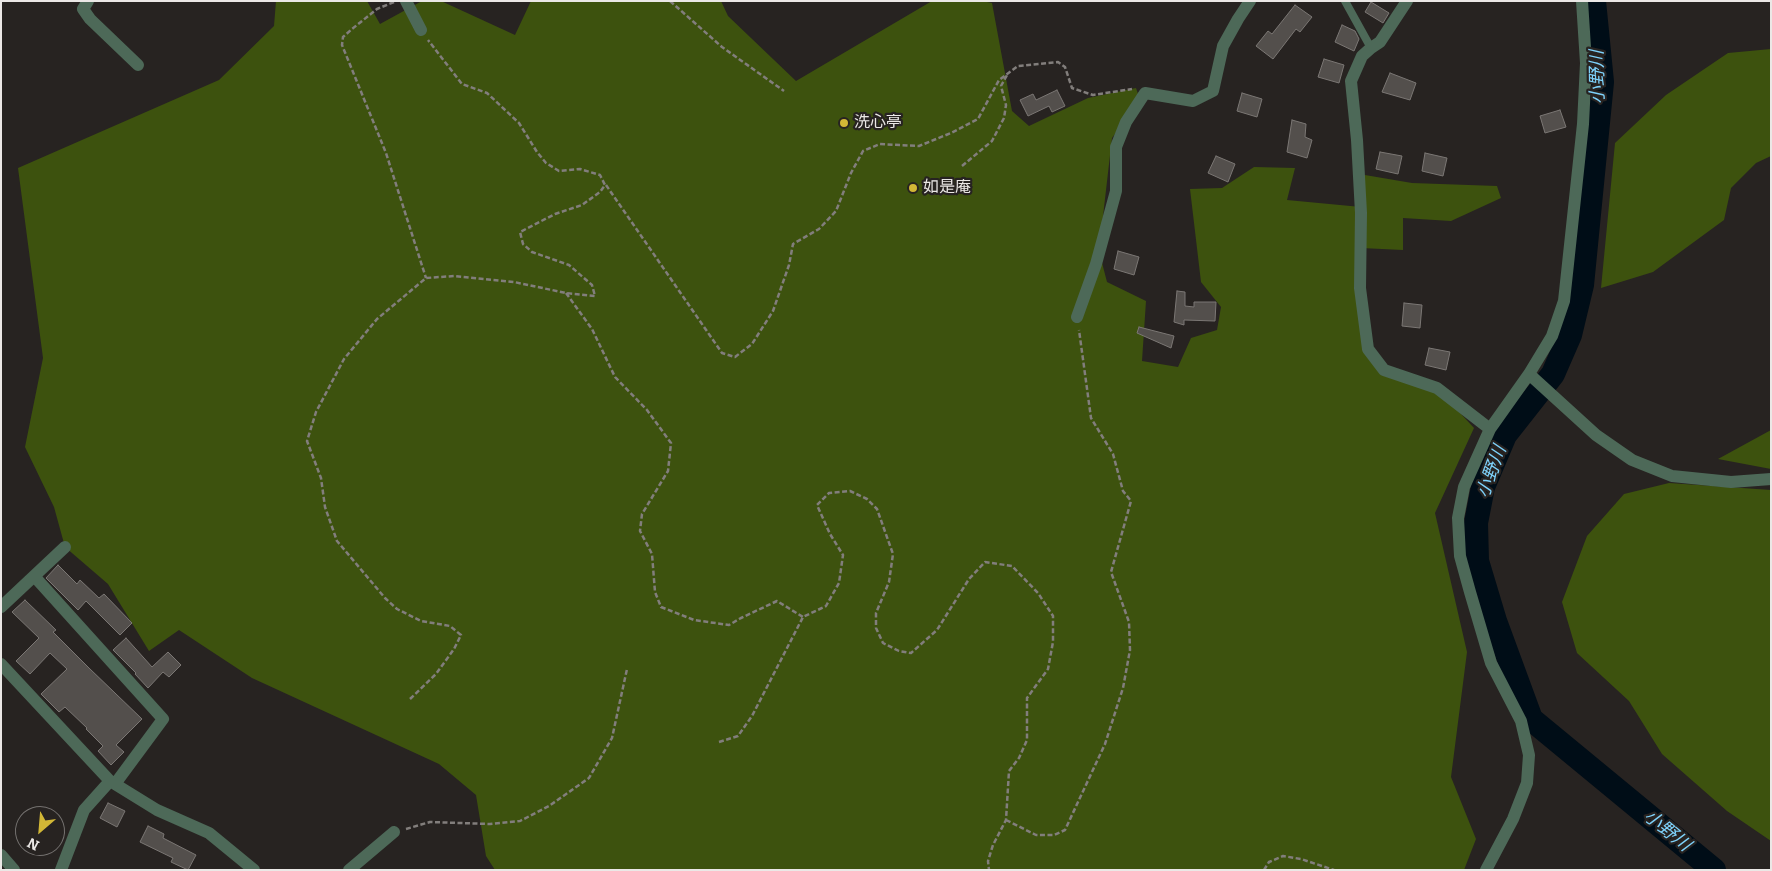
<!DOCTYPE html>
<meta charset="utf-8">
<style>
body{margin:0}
#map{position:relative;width:1772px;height:871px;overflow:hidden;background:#272321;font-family:Bitter,serif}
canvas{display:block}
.frame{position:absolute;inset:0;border:2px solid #ebe8e6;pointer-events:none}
.north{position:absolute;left:15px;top:806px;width:50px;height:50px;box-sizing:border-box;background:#272321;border:1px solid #757270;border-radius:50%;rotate:207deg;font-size:14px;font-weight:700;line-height:20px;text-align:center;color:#ebe8e6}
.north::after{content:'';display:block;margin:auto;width:18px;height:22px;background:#d2b736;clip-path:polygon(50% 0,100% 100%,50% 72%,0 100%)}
</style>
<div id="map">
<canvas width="1772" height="871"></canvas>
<div class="frame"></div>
<div class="north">N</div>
</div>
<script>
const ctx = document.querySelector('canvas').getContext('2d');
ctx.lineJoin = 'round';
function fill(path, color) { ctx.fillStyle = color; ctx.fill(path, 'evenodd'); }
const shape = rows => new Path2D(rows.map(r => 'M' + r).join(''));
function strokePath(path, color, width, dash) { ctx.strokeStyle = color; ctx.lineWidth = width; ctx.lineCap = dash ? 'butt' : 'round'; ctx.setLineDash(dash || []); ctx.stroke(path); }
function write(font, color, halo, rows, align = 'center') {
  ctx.font = font + ' Bitter,"Noto Sans JP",serif'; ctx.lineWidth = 4.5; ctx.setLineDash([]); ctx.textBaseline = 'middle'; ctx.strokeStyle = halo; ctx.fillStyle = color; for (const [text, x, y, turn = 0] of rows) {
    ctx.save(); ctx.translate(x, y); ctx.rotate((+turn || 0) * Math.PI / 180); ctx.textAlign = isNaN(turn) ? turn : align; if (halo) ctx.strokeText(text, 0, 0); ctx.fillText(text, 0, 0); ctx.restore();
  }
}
const forest = shape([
 [276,1,367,1,380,24,422,1,441,1,515,35,531,1,721,1,728,16,796,81,932,1,982,1,992,3,1012,111,1029,126,1088,98,1136,88,1140,100,1112,138,1099,251,1107,282,1146,301,1142,361,1178,367,1191,338,1217,330,1221,307,1201,282,1190,189,1222,188,1254,167,1295,168,1287,200,1361,207,1359,174,1412,183,1497,186,1501,198,1451,221,1403,218,1403,250,1361,248,1368,349,1381,375,1437,388,1474,428,1435,513,1467,652,1451,777,1476,839,1464,870,495,870,486,856,476,795,439,764,252,678,179,630,149,651,108,584,65,547,54,507,25,447,43,358,18,168,219,80,274,26],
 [1771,49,1771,156,1756,163,1731,188,1724,220,1653,272,1601,288,1615,143,1666,95,1728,53],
 [1771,430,1771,469,1718,459],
 [1669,483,1771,490,1771,841,1727,811,1662,754,1629,701,1577,653,1562,602,1587,536,1624,494]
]);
const river = shape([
 [1594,1,1602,82,1582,285,1570,335,1553,374,1505,435,1483,487,1476,523,1477,561,1495,621,1531,719,1714,870]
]);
const building = shape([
 [1371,2,1389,13,1383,23,1365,12,1371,2],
 [1295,5,1312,17,1300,32,1296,29,1273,59,1256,46,1268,31,1272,34,1295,5],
 [1342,25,1355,31,1359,39,1354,51,1335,42,1342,25],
 [1324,59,1344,65,1339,83,1318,77,1324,59],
 [1390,73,1416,83,1410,100,1382,92,1390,73],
 [1057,90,1065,106,1052,112,1049,106,1028,116,1020,100,1033,94,1036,100,1057,90],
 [1242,93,1262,99,1257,117,1237,111,1242,93],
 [1560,110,1566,127,1545,133,1540,116,1560,110],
 [1292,120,1306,124,1305,137,1312,140,1307,158,1287,152,1292,120],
 [1380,152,1402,156,1398,174,1376,169,1380,152],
 [1425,153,1447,158,1443,176,1422,171,1425,153],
 [1216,156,1235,164,1228,182,1208,173,1216,156],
 [1118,251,1139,257,1134,275,1114,269,1118,251],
 [1177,291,1185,292,1185,306,1194,307,1194,302,1216,302,1215,321,1184,320,1184,325,1174,322,1177,291],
 [1404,303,1422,305,1420,328,1402,326,1404,303],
 [1139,327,1174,336,1171,348,1137,333,1139,327],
 [1429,348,1450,352,1446,370,1425,365,1429,348],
 [58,565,77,584,80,580,99,598,104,594,132,623,120,635,86,601,78,610,46,578,58,565],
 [25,600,56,630,53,632,89,668,142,719,116,745,124,752,111,765,98,751,103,746,86,729,87,728,65,707,59,712,41,694,67,669,50,653,30,674,16,661,39,638,12,612,25,600],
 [126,638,152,667,168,652,181,665,169,677,163,672,148,688,135,674,136,673,113,650,126,638],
 [108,803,125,811,117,827,100,818,108,803],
 [148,826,164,834,163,838,196,855,188,870,171,862,173,858,140,842,148,826]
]);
const path = shape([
 [670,1,722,47,784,91],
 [394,2,377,9,352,29,343,37,342,45,386,153,426,278],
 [962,166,992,141,1004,118,1006,105,1001,86,1007,75],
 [606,185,722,353,735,357,752,344,773,311,789,265,793,244,819,229,836,211,851,173,863,151,880,144,919,146,951,133,978,119,999,80,1018,66,1058,62,1065,67,1072,88,1093,95,1132,89],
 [566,293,592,329,615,377,647,410,671,443,668,471,642,514,640,531,652,554,655,592,661,607,694,620,729,625,741,618,777,601,803,617],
 [410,699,436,674,454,649,461,635,450,626,421,621,397,609,385,598,337,541,325,507,321,478,307,441,316,412,344,359,377,319,426,278,454,276,514,282,566,293,595,296,592,285,569,265,532,252,523,244,520,232,555,214,582,205,600,192,605,185,600,175,580,169,559,171,546,163,537,152,519,123,487,93,462,84,428,40],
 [719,742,738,736,752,716,803,617,826,606,839,583,843,555,830,534,817,505,829,493,850,491,867,499,877,509,893,554,889,582,876,613,876,628,883,643,899,651,911,653,937,630,969,579,985,562,1012,566,1038,593,1053,616,1053,642,1048,669,1027,698,1027,740,1019,758,1009,771,1006,820,993,845,988,861,989,870],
 [1006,820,1036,835,1054,835,1065,830,1105,744,1123,688,1130,650,1129,622,1111,572,1131,501,1123,491,1113,454,1091,418,1079,330],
 [406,829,430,822,490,824,520,821,549,806,589,778,612,738,627,669],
 [1264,870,1269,862,1283,856,1301,859,1334,870]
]);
const service = shape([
 [1345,1,1371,48]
]);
const minor = shape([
 [88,1,83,9,90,19,138,65],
 [406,1,421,30],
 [1407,1,1380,42,1371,48,1362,56,1351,81,1357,140,1361,213,1360,288,1368,349,1384,370,1437,388,1490,429],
 [1077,317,1096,264,1116,191,1116,147,1126,122,1145,93,1193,101,1213,91,1223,46,1238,19,1250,1],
 [1529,374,1596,435,1632,460,1672,476,1731,482,1771,479],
 [34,576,163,719,115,784],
 [1,607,65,547],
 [1,664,110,781],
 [1,855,14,870],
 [61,870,84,810,110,781,157,810,209,833,254,870],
 [349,870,394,832],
 [1486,870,1513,819,1527,783,1529,755,1521,721,1491,663,1470,592,1460,556,1458,518,1464,487,1490,429,1529,374,1552,336,1564,301,1583,124,1586,63,1582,1]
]);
const markers = [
 [844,123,5,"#d2b736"],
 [913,188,5,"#d2b736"]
];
const poiNames = [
 ["洗心亭",854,123],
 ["如是庵",923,188]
];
const waterNames = [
 ["小野川",1598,77,-91],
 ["小野川",1492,472,-70],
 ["小野川",1667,831,39]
];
fill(forest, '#3d520e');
strokePath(river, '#000d17', 24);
fill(building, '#534f4c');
strokePath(building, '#7b7774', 1);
strokePath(path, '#827e7c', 2.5, [5, 2.5]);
strokePath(service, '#4d6958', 8);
strokePath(minor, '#4d6958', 12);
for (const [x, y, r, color] of markers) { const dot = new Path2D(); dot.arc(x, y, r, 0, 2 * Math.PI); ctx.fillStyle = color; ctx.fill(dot); strokePath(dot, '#272321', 2); }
write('16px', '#ebe8e6', '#272321', poiNames, 'left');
write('italic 18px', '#7ed2fb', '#272321', waterNames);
</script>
